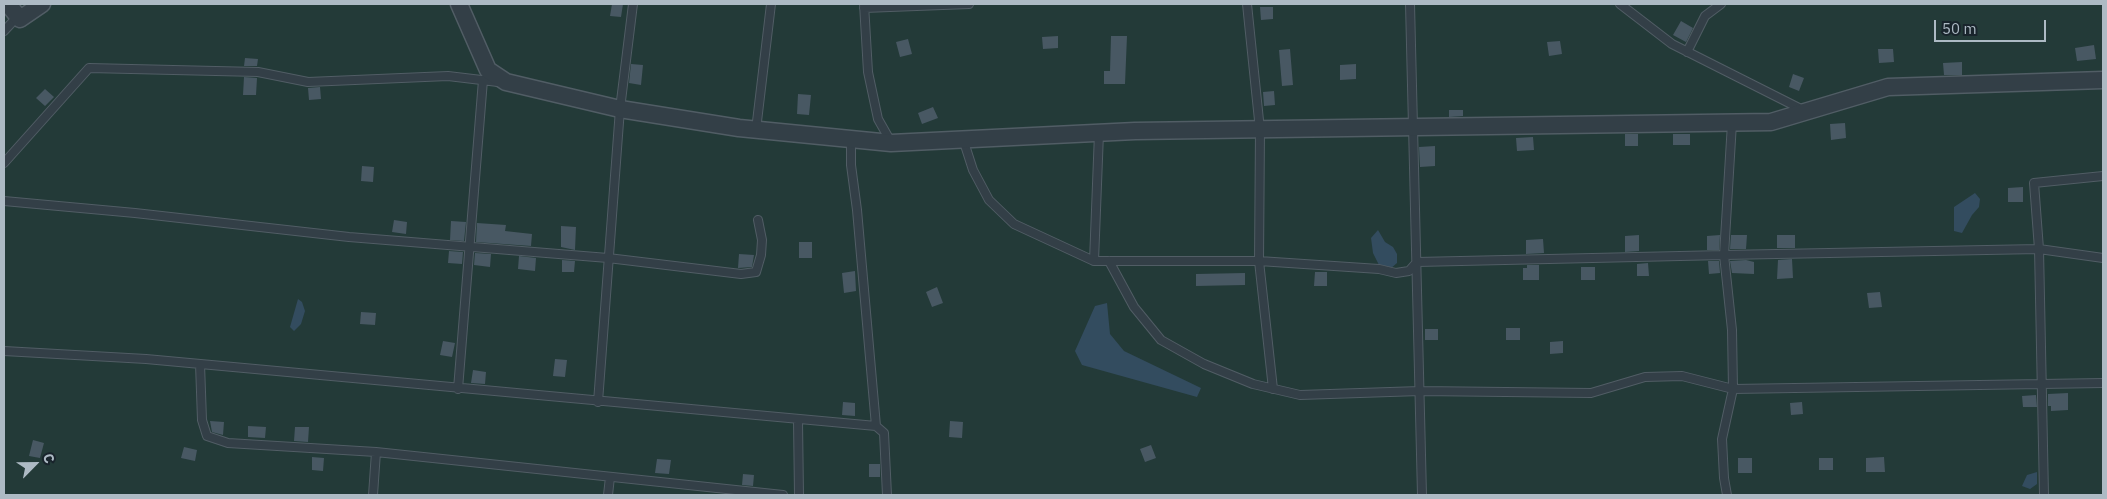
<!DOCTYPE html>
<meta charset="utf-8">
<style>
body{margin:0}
#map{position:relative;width:2107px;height:499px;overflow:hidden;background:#202d37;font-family:"IBM Plex Sans",sans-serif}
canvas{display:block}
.frame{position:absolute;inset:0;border:5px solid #adbac4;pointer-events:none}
.north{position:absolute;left:10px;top:439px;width:50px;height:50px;-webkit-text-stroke:4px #19242c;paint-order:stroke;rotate:67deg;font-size:14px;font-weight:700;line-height:20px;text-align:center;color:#adbac4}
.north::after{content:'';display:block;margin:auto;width:18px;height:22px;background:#adbac4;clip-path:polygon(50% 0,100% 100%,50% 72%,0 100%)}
.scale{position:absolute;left:1934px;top:20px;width:112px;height:22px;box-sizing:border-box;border:2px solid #adbac4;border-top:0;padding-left:6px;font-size:15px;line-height:18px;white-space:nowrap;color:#adbac4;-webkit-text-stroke:4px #19242c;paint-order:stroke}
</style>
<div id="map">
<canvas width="2107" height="499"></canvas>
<div class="frame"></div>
<div class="north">С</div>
<div class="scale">50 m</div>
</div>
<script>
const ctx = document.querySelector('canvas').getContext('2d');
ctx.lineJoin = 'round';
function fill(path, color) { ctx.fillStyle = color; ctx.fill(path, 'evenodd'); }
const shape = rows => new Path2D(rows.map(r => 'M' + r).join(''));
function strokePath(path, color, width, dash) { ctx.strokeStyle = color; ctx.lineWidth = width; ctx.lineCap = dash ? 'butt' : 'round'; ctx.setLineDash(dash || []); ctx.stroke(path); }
const green = shape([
 [4,4,2103,4,2103,495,4,495]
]);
const water = shape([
 [1975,193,1980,199,1979,207,1972,215,1962,233,1954,231,1954,207],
 [1378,230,1385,242,1393,247,1397,254,1397,263,1390,269,1379,265,1373,253,1371,238],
 [298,299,302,302,305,311,301,324,294,331,290,327],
 [1107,303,1110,334,1124,351,1201,388,1197,397,1082,365,1075,351,1095,306],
 [2037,472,2037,484,2030,489,2022,486,2027,475]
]);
const building = shape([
 [612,4,623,4,621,17,610,16],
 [1260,7,1273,7,1273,19,1261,20],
 [1681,21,1693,28,1686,42,1673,35],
 [1058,36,1058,48,1043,49,1042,37],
 [1111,36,1127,36,1125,84,1104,84,1104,71,1110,71],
 [908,39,912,54,900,57,896,42],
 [1560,41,1562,54,1549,56,1547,42],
 [2094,45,2096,59,2077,61,2075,48],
 [1290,49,1293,85,1282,86,1279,50],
 [1878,49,1893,49,1894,62,1879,63],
 [245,58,258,59,257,66,244,66],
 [1962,62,1962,75,1944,75,1943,63],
 [631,64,643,65,641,85,629,83],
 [1356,64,1356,79,1340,80,1340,65],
 [1793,74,1804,78,1799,91,1789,87],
 [244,77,257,78,256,95,243,95],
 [320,87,321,99,309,100,308,88],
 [45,89,54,97,45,106,36,98],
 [1274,91,1275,105,1264,106,1263,92],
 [798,94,811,95,809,115,797,114],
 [933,107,938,118,922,124,918,113],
 [1449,110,1463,110,1463,116,1449,117],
 [1845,123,1846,138,1831,140,1830,124],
 [1625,134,1638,134,1638,146,1625,146],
 [1673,134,1690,134,1690,145,1673,145],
 [1533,137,1534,150,1517,151,1516,138],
 [1435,146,1435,166,1420,167,1419,147],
 [362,166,374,167,373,182,361,181],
 [2023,187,2023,202,2008,202,2008,188],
 [394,220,407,222,406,234,392,232],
 [451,221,466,222,464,241,450,240],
 [477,223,506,225,505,231,532,234,531,246,476,242],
 [561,226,576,227,575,250,561,247],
 [1639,235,1639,251,1625,252,1625,236],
 [1720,235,1719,250,1707,250,1707,236],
 [1731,235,1747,235,1746,249,1730,249],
 [1777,235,1795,235,1795,248,1777,248],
 [1543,239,1544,253,1526,254,1526,240],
 [799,242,812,242,812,258,799,258],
 [449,251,463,252,462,264,448,263],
 [475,253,491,254,490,267,474,265],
 [739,254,754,255,752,267,738,268],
 [519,256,536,258,535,271,518,269],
 [1792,259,1793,278,1777,279,1778,260],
 [562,260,575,261,574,272,562,272],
 [1746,260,1754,262,1754,274,1732,273,1730,261],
 [1708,261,1719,261,1720,273,1709,274],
 [1648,263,1649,276,1637,276,1637,264],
 [1527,265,1539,265,1539,280,1523,280,1523,268,1527,268],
 [1581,267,1595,267,1595,280,1581,280],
 [855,271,856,291,844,293,842,273],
 [1315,272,1327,272,1327,286,1314,286],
 [1245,273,1245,285,1196,286,1196,274],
 [937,287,943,303,932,307,926,292],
 [1880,292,1882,307,1869,308,1867,293],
 [361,312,376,313,375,325,360,324],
 [1506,328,1520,328,1520,340,1506,340],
 [1425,329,1438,329,1438,340,1425,340],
 [443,341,455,343,452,357,440,355],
 [1563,341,1563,353,1550,354,1550,342],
 [555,359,567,360,565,377,553,376],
 [473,370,486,372,485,384,471,383],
 [2068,393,2068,410,2051,411,2051,406,2048,406,2048,394],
 [2036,395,2037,407,2023,407,2022,396],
 [843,402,855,403,855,416,842,415],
 [1802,402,1803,414,1791,415,1790,403],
 [210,421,224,422,223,435,212,432],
 [950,421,963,422,962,438,949,437],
 [248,426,266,427,265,438,248,437],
 [295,427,309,427,308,442,294,441],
 [33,440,44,443,40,458,29,456],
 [1151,445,1156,458,1145,462,1140,449],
 [184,447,197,450,195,461,181,458],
 [312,457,324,458,323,471,312,470],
 [1884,457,1885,472,1866,472,1866,458],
 [1738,458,1752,458,1752,473,1738,473],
 [1819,458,1833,458,1833,470,1819,470],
 [657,459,671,460,669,474,655,473],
 [869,464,880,464,880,477,869,477],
 [743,474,754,475,753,486,742,485]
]);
const service = shape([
 [864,4,868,72,878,119,891,142],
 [1247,4,1260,130,1259,261,1273,389],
 [1410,4,1422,495],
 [1620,4,1672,44,1805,111],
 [864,8,969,4],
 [4,31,18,16],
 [1687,52,1705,16,1721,4],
 [756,130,771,4],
 [963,139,973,170,989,200,1014,224,1094,261,1259,261,1379,269,1396,273,1409,271,1417,262,1724,255,2039,249,2103,258],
 [4,163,89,68,258,72,308,82,448,76,498,82],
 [4,201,135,213,349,237,608,258,741,274,756,272,761,255,762,240,758,220],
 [1094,261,1099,133],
 [1109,261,1134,307,1161,340,1204,364,1253,384,1300,395,1420,391,1591,393,1645,377,1682,376,1733,389,2103,383],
 [4,351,146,359,876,426,857,210,851,165,851,139],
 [200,364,202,420,207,436,228,443,376,452,783,495],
 [458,389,483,80],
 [598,402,620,109,633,4],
 [798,421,799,495],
 [876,426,884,433,887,495],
 [373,495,376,452],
 [608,495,610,477],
 [1727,495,1724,478,1722,439,1733,389,1732,330,1724,255,1732,123],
 [2044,495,2039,249,2034,183,2103,176]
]);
const minor = shape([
 [8,4,20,19,42,4],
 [459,4,488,70,506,82,620,109,739,128,891,143,1135,131,1771,122,1888,87,2103,80]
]);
fill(green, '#233a38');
fill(water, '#334c5f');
fill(building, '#485863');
strokePath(service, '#515d65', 10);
strokePath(minor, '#515d65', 19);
strokePath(service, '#333f47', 8);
strokePath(minor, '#333f47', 16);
</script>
